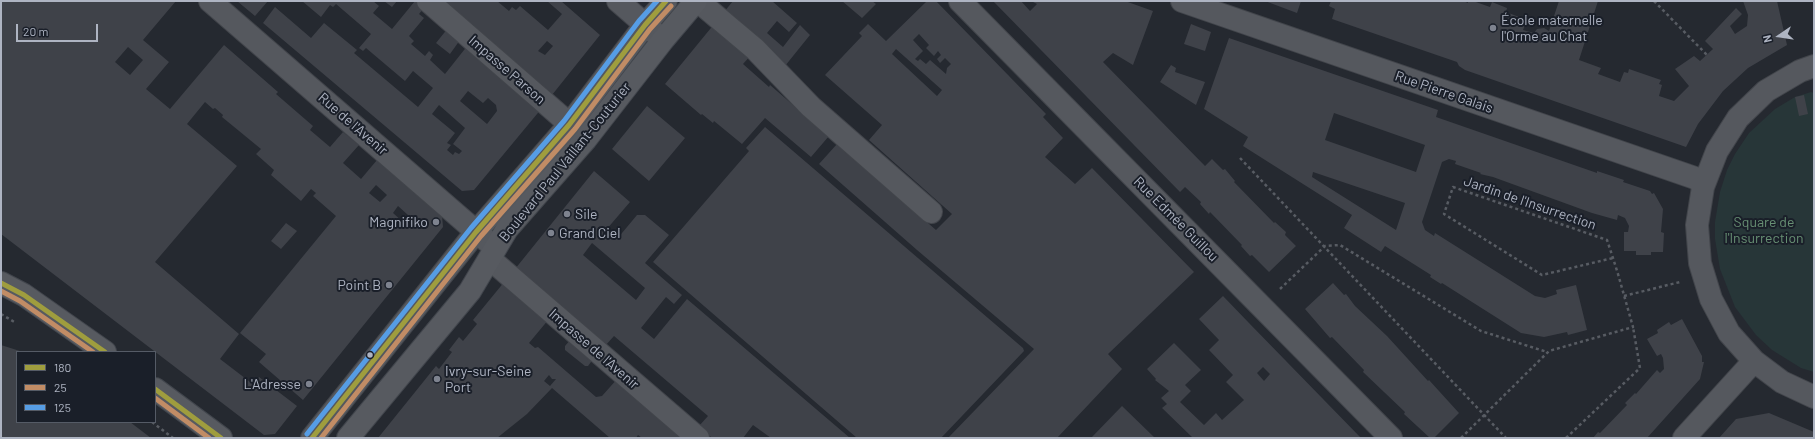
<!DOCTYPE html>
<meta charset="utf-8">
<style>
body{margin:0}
#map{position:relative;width:1815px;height:439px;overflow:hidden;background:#252930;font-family:Barlow,sans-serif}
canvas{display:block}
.frame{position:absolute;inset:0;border:2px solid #aeb4c2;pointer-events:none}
.legend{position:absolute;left:16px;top:351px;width:140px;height:72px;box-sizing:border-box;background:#1a1f29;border:1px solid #555b66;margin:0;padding:5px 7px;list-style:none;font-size:12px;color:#aeb4c2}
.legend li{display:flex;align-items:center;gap:8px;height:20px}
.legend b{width:20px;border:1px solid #555b66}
.north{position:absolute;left:1759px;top:16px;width:40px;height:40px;-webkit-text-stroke:3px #1a1f29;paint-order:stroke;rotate:257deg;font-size:11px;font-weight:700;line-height:16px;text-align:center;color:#aeb4c2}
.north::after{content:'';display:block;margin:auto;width:14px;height:18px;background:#aeb4c2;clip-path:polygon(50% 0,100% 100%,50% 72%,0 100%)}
.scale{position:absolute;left:16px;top:24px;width:82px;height:18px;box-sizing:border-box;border:2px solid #aeb4c2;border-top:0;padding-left:5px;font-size:12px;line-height:14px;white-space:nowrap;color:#aeb4c2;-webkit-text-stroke:3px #1a1f29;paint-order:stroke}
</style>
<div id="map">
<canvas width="1815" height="439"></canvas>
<div class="frame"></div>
<ul class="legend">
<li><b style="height:5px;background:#9f9d3e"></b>180</li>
<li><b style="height:5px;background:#c18c65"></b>25</li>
<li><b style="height:5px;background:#569de5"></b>125</li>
</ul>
<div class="north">N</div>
<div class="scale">20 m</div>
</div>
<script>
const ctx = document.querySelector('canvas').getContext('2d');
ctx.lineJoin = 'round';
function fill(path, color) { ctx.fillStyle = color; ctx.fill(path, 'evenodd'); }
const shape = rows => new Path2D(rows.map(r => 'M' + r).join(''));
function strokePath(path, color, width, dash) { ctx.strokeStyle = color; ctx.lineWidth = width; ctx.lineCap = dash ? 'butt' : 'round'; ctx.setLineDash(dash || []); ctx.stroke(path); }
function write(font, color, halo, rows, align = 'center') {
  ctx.font = font + ' Barlow,sans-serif'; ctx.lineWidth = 4; ctx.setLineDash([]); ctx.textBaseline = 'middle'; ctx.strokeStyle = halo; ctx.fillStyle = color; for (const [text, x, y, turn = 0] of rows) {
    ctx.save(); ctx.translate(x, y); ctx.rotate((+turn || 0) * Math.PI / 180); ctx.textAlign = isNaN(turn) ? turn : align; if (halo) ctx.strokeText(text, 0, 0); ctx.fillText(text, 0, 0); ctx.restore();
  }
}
const green = shape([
 [1811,92,1814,93,1814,372,1801,368,1772,350,1756,335,1735,307,1720,269,1715,239,1715,222,1720,192,1727,170,1735,154,1749,133,1775,109,1795,97]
]);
const building = shape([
 [1,1,176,1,143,40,169,62,146,89,170,109,224,45,278,92,276,94,313,126,310,130,330,147,343,132,359,145,343,163,361,179,377,160,442,216,443,227,303,400,259,362,266,354,240,333,336,216,313,196,316,193,311,189,301,201,271,175,274,170,256,154,261,149,222,117,223,115,215,108,213,109,205,102,187,124,237,166,155,262,239,334,220,359,254,385,259,377,297,406,275,434,264,435,1,234],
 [128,47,143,60,130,75,115,62],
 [376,185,387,195,380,202,369,193],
 [398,206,408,215,403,222,393,213],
 [237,1,268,1,255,16],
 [302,1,373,1,379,6,373,13,392,29,415,1,424,8,419,14,424,18,409,36,414,41,411,44,425,56,429,51,433,55,430,60,445,74,468,45,542,108,474,190,462,191,263,23,275,7,311,38,324,23,357,50,354,53,418,107,433,88,413,71,405,81,366,48,363,51,359,48,371,34,336,4,333,7,330,5,321,17],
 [468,91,483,103,488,98,496,105,497,111,487,124,460,101],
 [439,105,465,128,453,144,462,151,459,154,455,152,453,155,447,150,451,145,447,143,455,133,432,114],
 [384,1,397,1,392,7],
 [442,1,497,1,509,11,512,7,516,10,520,6,548,30,562,14,547,1,561,1,600,35,552,95],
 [547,41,553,46,545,55,538,51],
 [733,1,772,1,797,23,789,32,777,21,767,33,783,47,800,25,810,35,785,66,724,12],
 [842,1,872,1,876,4,862,18],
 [927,1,936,1,1046,114,1043,117,1063,138,1045,157,1075,184,1092,168,1194,272,1108,354,1122,369,1057,438,948,438,1034,349,917,250,819,164,837,144,936,230,952,214,869,140,882,125,825,75,862,36,859,33,868,24,886,41],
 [919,34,929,45,926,48,934,56,938,51,941,55,937,59,940,63,945,58,951,64,947,68,946,74,930,60,926,64,920,59,918,61,915,59,923,51,913,40],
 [896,49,942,90,937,96,892,54],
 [993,1,1021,1,1030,11,1037,4,1031,1,1125,1,1153,11,1133,65,1113,53,1103,62,1205,166,1212,159,1223,170,1225,169,1235,181,1234,182,1274,223,1275,222,1286,232,1285,235,1296,246,1269,272,1252,255,1250,256,1241,246,1242,245,1210,212,1209,214,1200,204,1201,202,1185,187,1180,192],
 [1265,1,1301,1,1297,13],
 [1331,1,1463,1,1468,3,1468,1,1473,1,1490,7,1492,2,1507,8,1506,12,1527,20,1523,30,1534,33,1537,29,1544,28,1549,31,1559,1,1598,1,1579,60,1601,68,1598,74,1620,82,1624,72,1628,73,1629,69,1661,80,1659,84,1662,85,1659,96,1674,101,1689,86,1675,69,1694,56,1700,61,1713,49,1705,41,1736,8,1742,14,1730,26,1735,34,1747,26,1748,15,1743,1,1777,1,1787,45,1748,68,1723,91,1698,124,1686,147,1465,70,1459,66,1457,62,1332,19,1335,9,1329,6],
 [715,23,752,54,743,64,769,87,770,85,829,136,811,157,765,118,742,144,714,121,713,123,702,114,701,115,665,84],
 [1191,24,1211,32,1205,51,1184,44],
 [448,28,460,40,450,54,436,43],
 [1229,38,1438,110,1436,117,1597,173,1597,171,1624,180,1623,182,1650,191,1652,194,1654,193,1663,209,1661,232,1664,233,1663,252,1651,252,1651,255,1636,255,1636,251,1624,251,1624,232,1628,232,1629,226,1625,218,1618,215,1617,220,1592,213,1493,177,1480,174,1481,173,1455,164,1456,161,1449,159,1442,162,1422,222,1425,230,1434,236,1435,233,1535,296,1545,298,1557,294,1556,290,1576,285,1587,330,1568,335,1567,332,1544,337,1521,333,1442,283,1441,284,1430,277,1431,275,1385,246,1381,252,1344,228,1352,215,1243,146,1248,137,1204,109],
 [1334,113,1425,145,1416,172,1325,140],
 [1313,172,1405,203,1396,230,1312,177],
 [1171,65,1176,68,1175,72,1205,82,1196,105,1160,82],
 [1804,95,1808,114,1799,116,1795,97],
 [647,106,685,138,649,181,612,149],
 [765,127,1023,348,1024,351,941,438,857,438,653,262,749,151,746,148],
 [594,171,630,202,606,230,617,239,637,215,645,215,669,235,645,263,682,295,674,304,666,297,641,328,654,339,687,299,850,438,771,438,753,425,743,438,712,438,699,426,708,416,614,336,605,346,515,269],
 [592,243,645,288,636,300,583,255],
 [286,223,297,231,281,249,271,241],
 [505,281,549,319,529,343,535,348,538,347,596,397,602,396,618,378,687,438,642,438,638,435,636,438,610,438,552,388,527,414,497,438,378,438,436,366,439,369,452,352,449,350,459,337,463,341,477,324,473,320],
 [549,375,552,379,556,379,550,386,544,381],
 [1333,283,1344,295,1346,294,1355,306,1387,336,1428,381,1429,380,1459,413,1434,438,1430,438,1404,414,1405,412,1363,372,1364,370,1332,337,1330,338,1305,309],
 [1223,296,1249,323,1361,438,1193,438,1162,408,1167,404,1161,398,1169,391,1155,380,1156,379,1147,369,1174,343,1201,370,1185,385,1191,391,1180,402,1204,425,1216,413,1222,420,1244,400,1226,382,1233,375,1209,350,1219,340,1199,319],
 [1263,367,1270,374,1264,381,1257,373],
 [1682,319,1702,356,1702,362,1704,362,1700,379,1647,438,1593,438,1598,432,1600,433,1627,405,1625,403,1635,393,1636,394,1657,370,1660,373,1664,369,1663,358,1661,354,1657,356,1647,339,1658,333,1657,330,1669,322,1671,325],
 [571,339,594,358,588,366,585,366,565,350,565,346],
 [1,345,23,352,17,352,17,422,130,422,151,438,1,438],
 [1122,406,1155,438,1091,438],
 [1769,413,1814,432,1814,438,1719,438,1736,419]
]);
const path = shape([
 [1654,1,1707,55],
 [1240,158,1506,438],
 [1280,289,1325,246,1340,245,1481,331,1547,352],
 [1624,296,1680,282],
 [1,314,16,323],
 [152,422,173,438],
 [1461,438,1549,351,1633,327,1618,274,1613,258,1607,240,1453,187,1444,214,1542,275,1613,258],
 [1566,438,1640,368,1633,327]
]);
const minor = shape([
 [210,1,487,241],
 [428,1,581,134],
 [618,1,656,34],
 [698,1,755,49,811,107,931,212],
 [960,1,1391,438],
 [1182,1,1698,179,1703,187],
 [1814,66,1800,71,1766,91,1738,118,1717,151,1703,187,1697,225,1700,263,1711,299,1729,333,1754,361,1782,382,1814,397],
 [490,259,698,438],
 [312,438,476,232,569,125,645,25,666,1],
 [1684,438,1754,361]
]);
const major = shape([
 [1,283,24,295,105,352],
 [155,389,221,438],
 [348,438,470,291,507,229,586,139,663,40,696,1]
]);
const bus1 = shape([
 [1,283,24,295,105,352],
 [155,389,221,438],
 [312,438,476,232,569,125,645,25,666,1]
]);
const bus2 = shape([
 [1,291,20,301,93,352],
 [155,398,209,438],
 [321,438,481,236,575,129,650,29,671,6]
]);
const bus3 = shape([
 [307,434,471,228,564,121,639,21,657,1]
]);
const markers = [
 [1493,28,4,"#7e838f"],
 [567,214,4,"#7e838f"],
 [436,222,4,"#7e838f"],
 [551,233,4,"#7e838f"],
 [389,285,4,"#7e838f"],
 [370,355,3.5,"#aeb4c2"],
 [437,379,4,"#7e838f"],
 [309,384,4,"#7e838f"]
];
const poiNames = [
 ["École maternelle",1501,20],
 ["l'Orme au Chat",1501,36],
 ["Sile",575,214],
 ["Magnifiko",428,222,"right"],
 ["Grand Ciel",559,233],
 ["Point B",381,285,"right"],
 ["Ivry-sur-Seine",445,371],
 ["Port",445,387],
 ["L'Adresse",301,384,"right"]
];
const streetNames = [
 ["Impasse Parson",507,70,41],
 ["Rue Pierre Galais",1444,92,19],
 ["Rue de l'Avenir",353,124,41],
 ["Boulevard Paul Vaillant-Couturier",565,162,-51],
 ["Jardin de l'Insurrection",1530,203,19],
 ["Rue Edmée Guillou",1176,219,45],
 ["Impasse de l'Avenir",594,349,41]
];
const parkNames = [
 ["Square de",1764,222],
 ["l'Insurrection",1764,238]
];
fill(green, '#273638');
fill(building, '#3f4249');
strokePath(minor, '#42454b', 24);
strokePath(major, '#42464d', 24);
strokePath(path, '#585c63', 2.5, [3, 3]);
strokePath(minor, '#55585e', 22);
strokePath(major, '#575a60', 22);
strokePath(bus1, '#9f9d3e', 5);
strokePath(bus2, '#c18c65', 5);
strokePath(bus3, '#569de5', 5);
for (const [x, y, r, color] of markers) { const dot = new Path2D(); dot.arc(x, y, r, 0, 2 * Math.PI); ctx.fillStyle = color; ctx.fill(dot); strokePath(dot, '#1a1f29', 1.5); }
write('14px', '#aeb4c2', '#1a1f29', poiNames, 'left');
write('14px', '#aeb4c2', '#1a1f29', streetNames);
write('14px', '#689074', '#1a1f29', parkNames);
</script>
